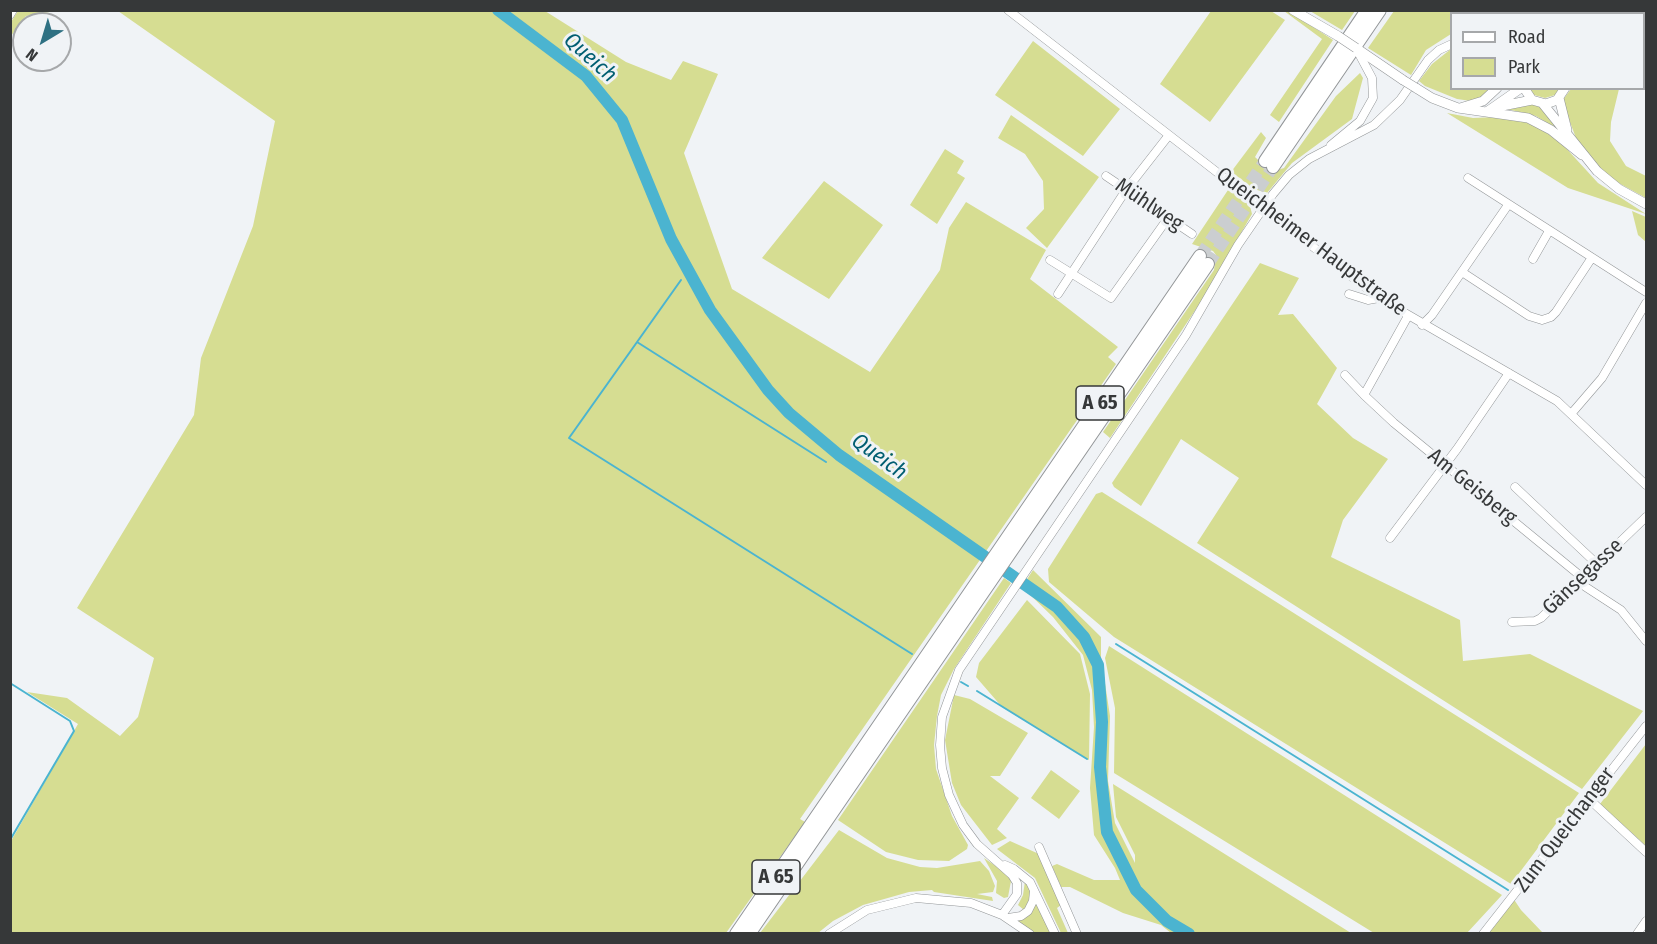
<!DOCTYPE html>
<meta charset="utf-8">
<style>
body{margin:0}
#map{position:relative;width:1657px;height:944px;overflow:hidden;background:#f0f3f6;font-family:"Fira Sans Condensed",sans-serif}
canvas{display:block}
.frame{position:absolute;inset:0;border:12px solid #363839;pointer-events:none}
.legend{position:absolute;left:1450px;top:12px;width:195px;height:78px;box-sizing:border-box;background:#f0f3f6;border:2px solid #a6a8aa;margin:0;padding:8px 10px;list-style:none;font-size:18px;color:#363839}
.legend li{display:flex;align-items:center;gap:12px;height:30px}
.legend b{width:30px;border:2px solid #a6a8aa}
.north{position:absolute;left:12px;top:12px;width:60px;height:60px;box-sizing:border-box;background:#f0f3f6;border:2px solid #a6a8aa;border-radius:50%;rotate:218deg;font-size:16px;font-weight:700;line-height:24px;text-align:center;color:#363839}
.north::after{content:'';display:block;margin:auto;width:21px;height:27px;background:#2f7183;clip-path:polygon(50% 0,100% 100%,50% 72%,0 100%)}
</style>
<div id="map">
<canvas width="1657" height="944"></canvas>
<div class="frame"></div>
<ul class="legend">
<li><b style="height:8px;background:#fff"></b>Road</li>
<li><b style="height:16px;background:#d6dd92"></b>Park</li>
</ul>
<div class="north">N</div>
</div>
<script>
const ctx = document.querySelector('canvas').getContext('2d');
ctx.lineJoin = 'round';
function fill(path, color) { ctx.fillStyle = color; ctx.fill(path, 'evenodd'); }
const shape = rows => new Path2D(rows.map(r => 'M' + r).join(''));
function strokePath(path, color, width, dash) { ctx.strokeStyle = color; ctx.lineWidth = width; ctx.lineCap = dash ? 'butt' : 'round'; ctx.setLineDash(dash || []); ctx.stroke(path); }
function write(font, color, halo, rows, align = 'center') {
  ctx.font = font + ' "Fira Sans Condensed",sans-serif'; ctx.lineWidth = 6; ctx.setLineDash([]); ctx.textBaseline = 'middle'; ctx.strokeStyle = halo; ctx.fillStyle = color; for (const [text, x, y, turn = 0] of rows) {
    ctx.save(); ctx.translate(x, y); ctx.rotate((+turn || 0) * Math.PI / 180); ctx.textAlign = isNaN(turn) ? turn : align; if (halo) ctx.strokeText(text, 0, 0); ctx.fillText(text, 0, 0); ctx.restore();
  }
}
const green = shape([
 [18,11,18,10,56,11,26,16,11,36,11,22],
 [118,11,545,11,626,62,671,80,683,61,718,74,684,153,732,289,870,372,940,270,949,228,966,202,1046,250,1030,279,1118,347,1108,357,1116,364,800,819,805,822,726,933,11,933,11,841,78,724,27,692,67,698,120,736,138,717,154,658,77,608,194,415,201,358,253,226,275,121],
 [1211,11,1271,11,1285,20,1210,122,1160,84],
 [1284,11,1289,11,1333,40,1279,122,1270,115,1322,39],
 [1310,11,1355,11,1342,30],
 [1394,11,1552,10,1552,11,1551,14,1452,14,1451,34,1426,50,1411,75,1368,48],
 [1033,41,1120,109,1083,156,995,95],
 [1451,49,1452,88,1494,89,1489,95,1471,101,1457,99,1425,86,1419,81,1432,64],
 [1360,73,1363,78,1352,119,1292,163,1267,193,1254,189,1231,172,1261,132,1266,138,1255,157,1271,172,1284,168,1336,96],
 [1529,89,1559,89,1555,95,1545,98,1534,95],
 [1571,89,1619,89,1611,122,1610,141,1626,166,1646,176,1646,198,1615,181,1593,162,1576,138,1562,101],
 [1529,102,1545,108,1559,130,1536,116,1507,109],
 [1447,113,1473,118,1497,117,1527,121,1545,131,1565,147,1598,183,1646,214,1568,188],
 [1011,115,1099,177,1047,248,1026,228,1044,209,1043,181,1025,154,998,138],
 [945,149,964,161,957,173,965,178,937,224,910,205],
 [824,181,883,225,829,299,762,258],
 [1230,187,1249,202,1252,214,1204,297,1110,438,1103,432,1214,270,1216,255,1213,251,1192,244],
 [1632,211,1646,217,1646,242,1638,235],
 [1260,263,1299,278,1278,315,1293,314,1337,368,1317,404,1353,438,1388,459,1343,520,1331,557,1460,620,1463,661,1530,654,1643,711,1582,789,1197,543,1239,478,1181,439,1141,506,1114,487,1112,483],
 [1102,492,1579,793,1511,884,1114,637,1049,582,1048,569,1096,494],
 [1033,570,1101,637,1101,657,1110,716,1108,781,1115,823,1135,863,1135,855,1116,817,1113,784,1351,933,1171,933,1161,925,1123,913,1070,887,1061,887,1052,866,1057,864,1094,880,1120,880,1115,868,1094,835,1090,788,1094,727,1092,690,1083,655,1053,617,1022,587],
 [1004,578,1011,583,954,669,941,695,937,716,934,745,936,769,952,816,968,845,967,849,949,861,918,860,886,852,838,820],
 [1027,600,1080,654,1090,694,1089,760,1002,707,976,677,979,663],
 [1109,646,1161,679,1502,895,1467,933,1374,933,1114,773,1115,708,1105,658],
 [954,695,970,699,1028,733,1000,776,990,776,1019,798,997,829,1007,838,992,845,961,805,952,783,945,740],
 [1646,744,1646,846,1600,804],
 [1051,770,1080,791,1059,819,1031,798],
 [839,830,887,858,920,867,937,868,980,861,989,871,995,886,993,892,977,894,992,897,993,901,934,892,932,890,909,892,863,905,833,921,818,933,760,933],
 [1010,841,1039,854,1061,905,1057,908,1068,933,1061,933,1035,878,997,849],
 [984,858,1006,873,1011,881,1008,897,1004,898,996,893,997,881],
 [1025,881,1030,887,1032,898,1024,910,1018,905,1023,895],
 [1034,897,1055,933,1031,933,1011,920,1019,917],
 [1513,898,1521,910,1543,933,1483,934]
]);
const stream = shape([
 [687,271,688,269],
 [681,280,569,438,912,654],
 [637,342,826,462],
 [1116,644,1508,890],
 [961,682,968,686],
 [10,683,70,721,74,731,10,840],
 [977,691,1087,759]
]);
const river = shape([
 [498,10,586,76,622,120,671,239,710,310,768,390,789,413,839,455,1057,607,1084,637,1098,665,1102,722,1100,767,1107,832,1136,890,1167,921,1189,934]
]);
const highwayTunnel = shape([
 [1200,256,1265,161],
 [1208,264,1273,167]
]);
const minor = shape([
 [1008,10,1379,298,1557,401,1646,485],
 [10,15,13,10],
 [1331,145,1360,121,1373,98,1372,78,1357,50],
 [1106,176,1192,234],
 [1468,178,1646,292],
 [1533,259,1549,231],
 [1050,260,1111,298,1168,218],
 [1462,272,1529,316,1542,320,1551,317,1556,312,1591,259],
 [1058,294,1126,190,1169,135],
 [1349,294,1368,300,1379,298],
 [1408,316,1364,395,1394,423,1583,578],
 [1422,325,1432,315,1508,205],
 [1345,375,1364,395],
 [1571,414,1602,378,1646,303],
 [1515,487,1597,564],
 [1390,538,1457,449,1509,373],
 [1578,582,1621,610,1646,641],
 [1512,622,1535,621,1541,618,1646,517],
 [1589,799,1646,852],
 [1039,847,1077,934],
 [1005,865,1014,869,1030,882,1055,934],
 [1002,915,1017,894,1017,883,1012,875,977,844,963,825,949,795,942,768,940,745,942,717,959,670,1186,335,1238,245,1273,194,1289,175,1309,159,1374,125,1400,100,1428,60,1439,50,1452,44],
 [1008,918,1021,916,1028,911,1033,901,1034,891],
 [829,934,867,910,916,898,971,903,1002,915,1030,934],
 [1483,934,1646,726],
 [1637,934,1646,921]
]);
const major = shape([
 [1293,10,1338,36],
 [1356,48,1403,80],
 [1416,88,1432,98,1458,108,1528,118,1551,130,1582,155],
 [1524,88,1532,100,1546,104,1557,100,1565,88],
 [1559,98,1567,130],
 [1543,104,1597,171,1619,189,1646,204],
 [1497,107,1532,100],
 [1460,108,1483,101,1497,88],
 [1488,111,1521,88]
]);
const highway = shape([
 [1559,10,1559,14],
 [1265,161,1367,10],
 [1273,167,1380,10],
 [736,934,1200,256],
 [749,934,1208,264]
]);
const majorBridge = shape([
 [1338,36,1356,48],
 [1403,80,1416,88]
]);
const shields = [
 [1100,403,48],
 [776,877,48]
];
const shieldNames = [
 ["A 65",1100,403],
 ["A 65",776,877]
];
const streetNames = [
 ["Mühlweg",1149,205,34],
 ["Queichheimer Hauptstraße",1311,242,37],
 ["Am Geisberg",1472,487,39],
 ["Gänsegasse",1583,577,-43],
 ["Zum Queichanger",1565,830,-53]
];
const waterNames = [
 ["Queich",590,58,42],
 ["Queich",879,457,36]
];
fill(green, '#d6dd92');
strokePath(stream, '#4bb4d0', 2);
strokePath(river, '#4bb4d0', 12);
strokePath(highwayTunnel, '#cbced0', 12, [12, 6]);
strokePath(minor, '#939698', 9);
strokePath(major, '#939698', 10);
strokePath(highway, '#939698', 14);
strokePath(minor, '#fff', 8);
strokePath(major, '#fff', 9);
strokePath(highway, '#fff', 12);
strokePath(majorBridge, '#939698', 10, []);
strokePath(majorBridge, '#fff', 9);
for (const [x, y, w] of shields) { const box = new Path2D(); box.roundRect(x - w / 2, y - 17, w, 34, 4.5); ctx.fillStyle = '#f0f3f6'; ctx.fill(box); strokePath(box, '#363839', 1.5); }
write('bold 20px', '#363839', null, shieldNames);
write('21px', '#363839', '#f0f3f6', streetNames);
write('italic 22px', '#015e71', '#f0f3f6', waterNames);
</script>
